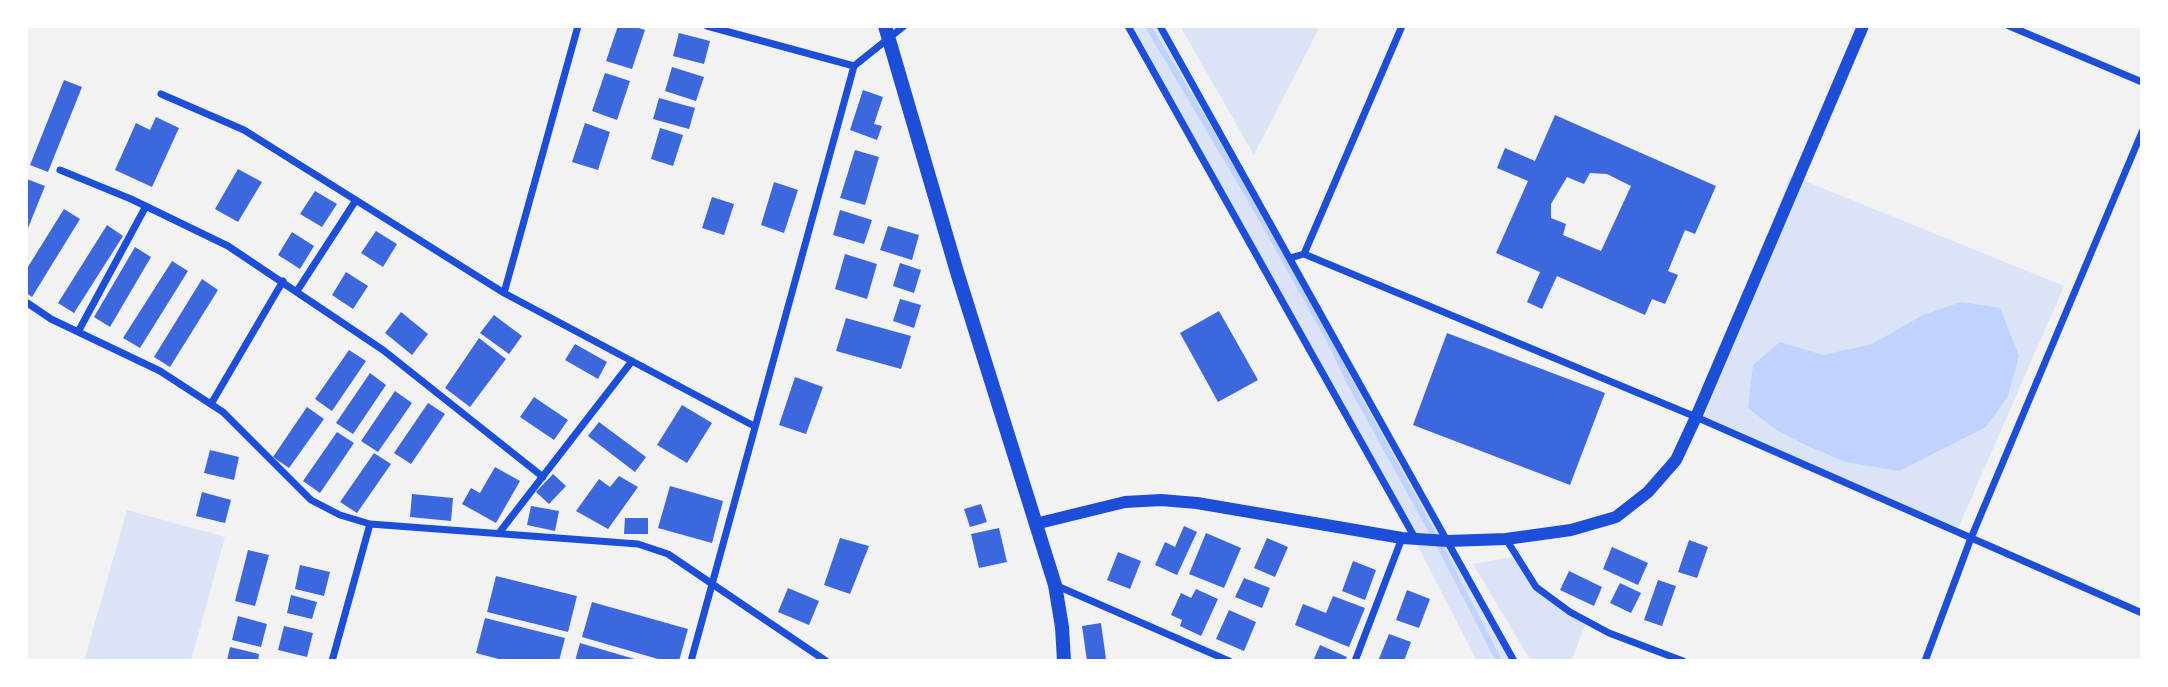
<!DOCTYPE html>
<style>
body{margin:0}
#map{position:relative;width:2168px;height:687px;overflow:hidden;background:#f2f2f2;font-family:"Roboto Serif",serif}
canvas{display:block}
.frame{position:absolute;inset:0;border:28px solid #fff;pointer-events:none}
</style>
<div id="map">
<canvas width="2168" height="687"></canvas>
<div class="frame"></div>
</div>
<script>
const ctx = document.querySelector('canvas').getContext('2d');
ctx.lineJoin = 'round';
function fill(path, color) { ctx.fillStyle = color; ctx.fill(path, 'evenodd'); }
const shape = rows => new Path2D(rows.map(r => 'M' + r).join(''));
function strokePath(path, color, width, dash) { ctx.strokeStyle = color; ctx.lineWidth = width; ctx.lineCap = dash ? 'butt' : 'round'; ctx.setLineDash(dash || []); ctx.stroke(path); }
const green = shape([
 [1133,26,1160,26,1514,661,1477,661,1411,533,1247,239],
 [1180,26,1320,26,1254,155],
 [1790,175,2064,286,1957,531,1703,420],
 [127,510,225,537,191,661,84,661],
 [1517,556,1536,587,1587,621,1571,661,1531,661,1473,564]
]);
const water = shape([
 [1961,302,2000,308,2019,356,2008,396,1986,427,1899,471,1846,462,1805,445,1775,429,1748,408,1753,365,1780,342,1823,355,1872,344,1923,315]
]);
const stream = shape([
 [1148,26,1251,200,1329,339,1348,379,1444,554,1499,661]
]);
const building = shape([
 [618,26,632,26,645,30,632,69,606,61],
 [679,33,710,41,704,64,673,56],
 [672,67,704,77,696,101,665,91],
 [605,73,630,81,617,120,592,111],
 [64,80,82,87,48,172,30,165],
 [863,90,883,97,874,124,882,126,877,140,850,130],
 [659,98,695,108,689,129,653,119],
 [1555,115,1716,186,1695,234,1685,230,1668,271,1678,275,1665,304,1652,299,1645,315,1557,276,1542,309,1527,302,1540,272,1496,253,1528,181,1497,168,1505,148,1535,161],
 [1590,173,1607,174,1631,186,1601,251,1563,235,1566,224,1551,218,1551,204,1567,177,1584,184],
 [156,117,179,128,152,187,115,170,136,123,150,130],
 [585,123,610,132,598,170,572,162],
 [660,128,683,135,673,166,651,159],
 [855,150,879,157,865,205,840,198],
 [238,169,262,182,238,222,215,209],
 [27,179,45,186,26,233,26,182],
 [774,182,798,190,784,233,761,225],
 [315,191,337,204,322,227,300,214],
 [712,197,734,204,724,235,702,228],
 [64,209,80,219,32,297,26,293,26,270],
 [840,210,872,220,864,244,833,235],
 [107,225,123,236,74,313,58,303],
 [888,226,919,235,912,260,880,250],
 [376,231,397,244,383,267,361,253],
 [292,232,314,246,300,269,278,255],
 [135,247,151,257,110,327,94,317],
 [845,254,877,264,867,299,835,289],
 [172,261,188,271,140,348,123,338],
 [900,263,921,270,914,293,893,286],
 [346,272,368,286,353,309,332,295],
 [202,279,218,290,170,367,154,357],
 [900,299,921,305,914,328,893,321],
 [1219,311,1258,380,1218,402,1180,333],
 [401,312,428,334,412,355,385,333],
 [494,315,522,336,509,354,480,333],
 [846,318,911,336,901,369,836,351],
 [1447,333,1605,393,1570,485,1413,425],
 [479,338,506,359,470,407,445,388],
 [575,344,607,362,598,379,565,360],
 [349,350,366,361,332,411,315,399],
 [370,373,386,385,353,434,336,423],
 [795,377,823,387,806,434,779,425],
 [395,391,412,403,378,452,361,441],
 [534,397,568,420,554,440,520,417],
 [428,403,445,414,411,464,394,453],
 [682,405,712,423,687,463,657,445],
 [307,407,324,419,289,468,273,457],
 [599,422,646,457,635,472,588,436],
 [337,432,354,443,320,493,303,481],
 [210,450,239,457,234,480,204,473],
 [374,453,391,464,357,513,340,502],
 [495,467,520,481,496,523,462,504,471,488,480,493],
 [553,474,566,486,549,504,536,492],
 [619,476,638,487,608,529,576,511,599,479,610,487],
 [670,486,723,501,712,543,658,528],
 [202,492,231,500,225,523,196,516],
 [412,494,453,498,451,521,410,517],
 [981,504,987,522,970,527,964,509],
 [531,506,559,511,555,531,527,525],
 [625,518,648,518,648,534,624,534],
 [1184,526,1197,532,1177,575,1155,565,1165,542,1175,547],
 [999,528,1007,562,979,568,971,534],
 [1206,533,1241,548,1224,588,1189,574],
 [840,538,869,546,850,594,824,585],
 [1267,538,1288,547,1275,577,1254,568],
 [1689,540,1708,547,1697,578,1678,572],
 [1612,547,1648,563,1638,585,1603,569],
 [248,550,269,555,255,606,235,601],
 [1118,552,1141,561,1130,589,1107,580],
 [1353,561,1376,570,1365,600,1342,591],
 [300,565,330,572,324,596,295,589],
 [1569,571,1602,587,1594,606,1560,590],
 [496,576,577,596,568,632,487,612],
 [1244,578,1270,588,1262,608,1235,597],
 [1658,580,1676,586,1662,626,1644,620],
 [1620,583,1641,593,1631,613,1610,603],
 [788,588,819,601,809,625,778,612],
 [1196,589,1218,599,1201,636,1180,626,1182,620,1171,615,1181,593,1191,598],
 [1407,590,1430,599,1419,628,1396,620],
 [291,595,317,602,312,619,287,613],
 [1333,596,1365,608,1349,647,1295,625,1303,604,1326,613],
 [592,602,688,629,679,661,665,661,582,637],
 [1229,610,1256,622,1244,651,1216,639],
 [238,616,267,624,261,647,232,640],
 [485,618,565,638,559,661,506,661,476,653],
 [1101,623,1106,659,1087,661,1082,626],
 [284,626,313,633,307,657,278,650],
 [1389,634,1411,642,1404,661,1378,661],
 [580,643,638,660,638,661,575,661],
 [1320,645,1347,657,1345,661,1313,661],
 [230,647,259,654,258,661,227,661]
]);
const minor = shape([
 [707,26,854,66,904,26],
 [1128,26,1415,538],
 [1160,26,1514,661],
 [2009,26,2142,82],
 [161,94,244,130,504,293,754,426],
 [60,170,131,199,228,246,383,350,543,477],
 [1304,254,1696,417,2142,613],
 [1290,258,1304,254,1402,26],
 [297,291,356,200],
 [504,293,578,26],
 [26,302,51,319,160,371,223,412,311,500,340,515,370,524,638,544,668,554,826,661],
 [78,332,146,206],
 [211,404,283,281],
 [499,533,632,361],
 [1506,539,1536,587,1570,612,1609,633,1683,661],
 [1055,585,1229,661],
 [332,661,370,524],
 [691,661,854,66],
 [1355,661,1402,538],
 [1925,661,1971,538,2142,132]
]);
const tertiary = shape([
 [1035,524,1125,502,1161,500,1197,503,1402,538,1448,541,1506,539,1571,530,1616,517,1648,492,1676,460,1696,417,1863,26]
]);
const secondary = shape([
 [885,26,957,272,1055,585,1062,627,1064,661]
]);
fill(green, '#dbe4f7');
fill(water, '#bfd3fe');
strokePath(stream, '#bfd3fe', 6);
fill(building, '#3d67dc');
strokePath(minor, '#1d4ed8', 7);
strokePath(tertiary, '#1d4ed8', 12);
strokePath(secondary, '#1d4ed8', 14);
</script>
